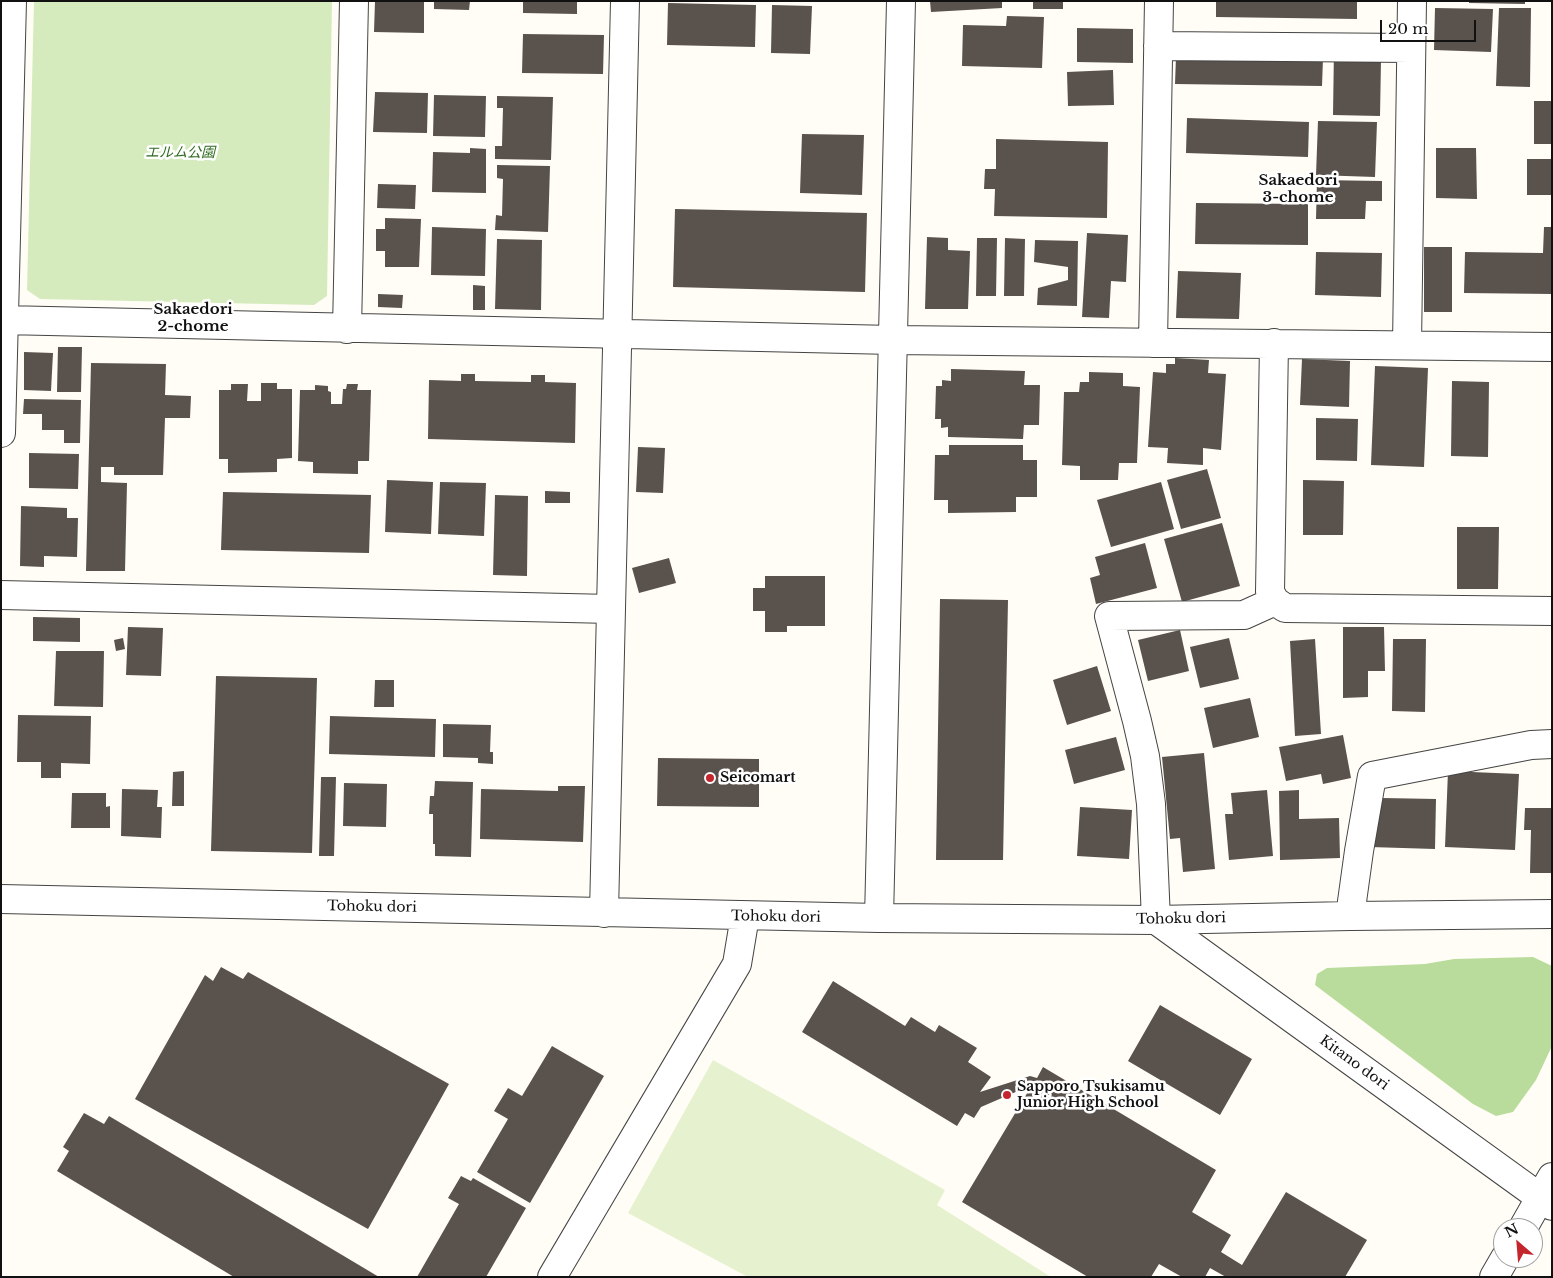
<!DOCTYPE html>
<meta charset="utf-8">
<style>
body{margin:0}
#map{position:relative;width:1553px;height:1278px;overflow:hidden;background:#fffdf5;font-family:"Libre Baskerville",serif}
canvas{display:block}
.frame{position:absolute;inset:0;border:2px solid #111;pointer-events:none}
.north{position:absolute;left:1493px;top:1218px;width:50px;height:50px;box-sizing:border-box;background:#fff;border:1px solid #a0a0a0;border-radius:50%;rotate:333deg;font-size:14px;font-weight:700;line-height:20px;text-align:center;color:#111}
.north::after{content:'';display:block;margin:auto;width:18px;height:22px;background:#c4262e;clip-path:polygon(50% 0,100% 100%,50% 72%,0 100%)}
.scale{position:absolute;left:1380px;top:20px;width:96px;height:22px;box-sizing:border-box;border:2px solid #111;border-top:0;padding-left:6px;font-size:15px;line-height:18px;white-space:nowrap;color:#111;-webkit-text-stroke:4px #fff;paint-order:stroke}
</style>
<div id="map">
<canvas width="1553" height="1278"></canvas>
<div class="frame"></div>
<div class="north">N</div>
<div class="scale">20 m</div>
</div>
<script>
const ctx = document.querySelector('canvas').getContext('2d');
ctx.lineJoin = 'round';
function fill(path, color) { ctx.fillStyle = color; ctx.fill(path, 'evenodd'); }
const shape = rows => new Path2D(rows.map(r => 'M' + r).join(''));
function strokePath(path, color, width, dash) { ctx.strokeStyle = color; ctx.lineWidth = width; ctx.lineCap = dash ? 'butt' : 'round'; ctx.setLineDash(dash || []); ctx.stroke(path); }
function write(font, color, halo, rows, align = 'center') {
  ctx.font = font + ' "Libre Baskerville","Noto Sans JP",serif'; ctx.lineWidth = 5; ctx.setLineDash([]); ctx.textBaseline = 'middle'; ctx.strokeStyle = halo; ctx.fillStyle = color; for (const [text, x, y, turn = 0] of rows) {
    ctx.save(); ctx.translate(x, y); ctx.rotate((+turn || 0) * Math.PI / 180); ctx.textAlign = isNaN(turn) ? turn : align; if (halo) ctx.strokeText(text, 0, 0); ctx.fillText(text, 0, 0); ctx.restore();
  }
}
const green = shape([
 [34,1,332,1,327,296,314,305,40,299,27,290]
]);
const forest = shape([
 [1533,957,1552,966,1552,1046,1536,1080,1513,1112,1496,1116,1473,1104,1315,985,1317,974,1327,968,1425,964,1454,959]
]);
const pitch = shape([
 [713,1060,945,1190,937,1205,1051,1277,748,1277,628,1213]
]);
const building = shape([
 [375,1,424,1,424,33,374,32],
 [434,1,470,1,469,10,434,9],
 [523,1,577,1,577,14,523,13],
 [930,1,1002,1,1002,8,931,12],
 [1033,1,1063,1,1063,9,1033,9],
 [1216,1,1357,1,1357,19,1216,17],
 [1469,1,1525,1,1525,4,1469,3],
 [668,3,756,5,755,47,667,45],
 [772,5,812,6,810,54,771,53],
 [1435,8,1493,9,1491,52,1434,50],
 [1499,8,1531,8,1530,87,1496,86],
 [1007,16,1044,17,1042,68,962,66,963,25,1006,26],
 [1077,28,1133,29,1133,63,1077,62],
 [523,34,604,35,603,74,522,73],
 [1334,48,1381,60,1380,116,1333,115],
 [1176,57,1323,58,1322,86,1175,84],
 [1113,70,1114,105,1068,106,1067,72],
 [375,92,428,93,427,133,373,132],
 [434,95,486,96,485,137,433,136],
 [497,96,553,97,551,160,495,159,495,146,502,146,503,108,497,108],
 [1534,101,1552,101,1552,144,1534,144],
 [1187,118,1309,122,1308,157,1186,153],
 [1318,121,1377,122,1375,177,1316,175],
 [802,134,864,135,862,195,800,193],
 [996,139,1108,142,1107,218,994,216,995,189,984,189,985,169,996,169],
 [470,148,486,149,486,193,432,192,433,152,470,153],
 [1436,148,1476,148,1477,199,1436,198],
 [1527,159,1552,159,1552,195,1527,195],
 [497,165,550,166,548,232,495,230,496,215,502,216,503,179,497,178],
 [1317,180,1382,181,1382,201,1366,201,1365,219,1316,219],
 [378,184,416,185,415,209,377,208],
 [1196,203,1308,204,1308,245,1195,244],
 [675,209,867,213,865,292,673,287],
 [385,218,421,219,419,267,385,267,385,251,376,251,376,229,385,229],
 [432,227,486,229,485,276,431,275],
 [1544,227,1552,227,1552,294,1464,293,1465,252,1543,253],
 [1087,233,1128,235,1126,282,1111,281,1109,318,1082,317],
 [927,237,948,238,948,250,970,251,968,309,925,309],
 [977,238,997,238,996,296,976,296],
 [1005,238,1025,239,1024,296,1004,296],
 [497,239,542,240,541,310,495,309],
 [1035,240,1078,241,1077,306,1037,305,1038,288,1068,280,1068,267,1034,262],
 [1424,247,1452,247,1452,312,1424,312],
 [1316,252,1382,253,1381,297,1315,295],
 [1178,271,1241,273,1239,319,1176,318],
 [473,285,485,286,485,310,473,310],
 [378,294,403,295,402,308,378,307],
 [58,347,82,347,81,392,57,392],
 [24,352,53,353,51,391,24,390],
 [1175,358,1209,360,1208,373,1226,374,1221,450,1203,448,1203,465,1167,463,1168,448,1148,447,1153,372,1166,373,1166,364,1175,364],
 [1302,359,1350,361,1349,407,1300,405],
 [91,363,166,364,165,395,191,396,190,418,165,418,163,475,114,475,114,467,101,467,101,482,127,483,125,571,86,571],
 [1375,366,1428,368,1424,467,1371,465],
 [951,369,1025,371,1024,385,1040,385,1039,425,1024,425,1023,439,948,437,948,427,941,428,941,419,935,419,936,386,942,386,942,380,951,381],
 [1089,372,1123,373,1123,386,1140,387,1137,463,1119,463,1118,480,1080,480,1080,466,1062,465,1064,392,1079,392,1080,382,1089,382],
 [461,374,475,374,475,381,531,382,531,375,545,375,545,382,576,383,575,443,428,439,429,380,461,381],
 [1452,381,1489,382,1488,457,1451,456],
 [261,383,277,383,277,389,292,389,292,458,277,459,277,472,228,473,228,459,219,459,219,390,231,390,231,384,248,384,247,401,261,401],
 [347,384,358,384,357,390,371,390,369,461,358,461,358,474,313,473,313,462,298,461,300,390,315,390,315,385,328,386,328,391,331,392,331,404,342,404,343,389,346,389],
 [24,399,81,400,80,443,64,443,64,430,42,430,42,414,23,414],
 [1316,418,1358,419,1357,461,1316,460],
 [949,445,1023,445,1023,460,1037,460,1037,497,1016,497,1016,512,948,513,948,500,934,500,935,455,949,455],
 [638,447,665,448,663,493,636,492],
 [29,453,79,454,78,489,29,488],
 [1207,469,1221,518,1181,529,1167,480],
 [387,480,433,482,431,534,385,532],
 [1303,480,1344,481,1343,535,1303,535],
 [440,482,486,483,484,536,438,534],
 [1161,482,1174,529,1111,547,1097,500],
 [545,491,570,492,570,503,545,503],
 [223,492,371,495,369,553,221,550],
 [495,495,528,496,527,576,493,575],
 [21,506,67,508,67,518,78,518,77,557,44,556,44,567,20,566],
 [1222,523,1240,586,1182,602,1164,539],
 [1457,527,1499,527,1498,589,1457,589],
 [1145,543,1157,588,1096,604,1090,578,1100,575,1095,557],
 [669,558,676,583,639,593,632,568],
 [765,576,825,576,825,626,787,626,787,632,765,632,765,611,753,611,753,588,765,588],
 [940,599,1008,600,1003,860,936,860],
 [33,617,80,618,80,642,33,641],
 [128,627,163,628,161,676,126,675],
 [1343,627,1384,627,1385,671,1368,671,1368,697,1343,698],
 [1180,630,1189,671,1148,681,1138,640],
 [123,638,125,649,116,651,114,640],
 [1229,638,1239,679,1200,688,1190,647],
 [1315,639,1321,734,1295,736,1290,641],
 [1393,639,1426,639,1425,712,1392,711],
 [56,651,104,651,103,707,54,706],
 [1097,666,1111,711,1067,725,1053,680],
 [216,676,317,678,312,853,211,851],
 [375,680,394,680,394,707,374,707],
 [1250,698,1259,737,1213,748,1204,708],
 [18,715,91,716,90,764,61,763,61,778,41,778,41,762,17,762],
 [330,716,436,719,435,757,329,754],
 [443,724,491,725,490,752,493,752,493,764,478,763,478,758,443,757],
 [1343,735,1351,778,1323,784,1321,774,1286,781,1279,747],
 [1116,737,1125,770,1074,784,1065,750],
 [1204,753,1215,869,1183,872,1180,838,1170,839,1162,757],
 [658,758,759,759,759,807,657,806],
 [184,771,184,806,172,806,173,772],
 [1448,771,1519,774,1515,850,1445,847],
 [321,777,336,777,334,856,319,856],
 [435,781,473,782,471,857,435,856,435,844,433,844,433,814,429,814,430,796,434,796],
 [344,783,387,784,386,827,343,826],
 [558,786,585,786,583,842,480,839,481,789,558,791],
 [122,789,158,790,157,807,162,807,161,838,121,836],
 [1267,790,1273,856,1229,860,1225,814,1233,814,1231,793],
 [1299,790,1299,819,1339,818,1340,858,1280,860,1279,791],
 [72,793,106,793,106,807,110,806,110,828,71,828],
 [1383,798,1436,799,1435,849,1370,847],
 [1080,807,1132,810,1129,859,1077,856],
 [1525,808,1552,808,1552,873,1530,873,1531,830,1524,830],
 [221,967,243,979,248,972,449,1084,368,1229,135,1099,205,975,213,981],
 [833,981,905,1026,911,1017,935,1032,939,1025,977,1048,968,1062,991,1077,980,1092,1030,1076,1037,1078,1043,1067,1216,1170,1192,1212,1231,1235,1221,1252,1242,1265,1286,1192,1367,1240,1345,1277,1226,1277,1210,1268,1205,1277,1182,1277,1159,1264,1151,1277,1088,1277,962,1202,1029,1090,1025,1088,981,1107,974,1118,965,1113,957,1126,802,1032],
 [1160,1005,1252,1059,1220,1115,1128,1061],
 [552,1046,604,1076,530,1203,477,1172,508,1119,494,1111,508,1088,522,1096],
 [84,1113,104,1124,109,1116,379,1277,234,1277,57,1171,69,1151,63,1147],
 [461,1176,471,1181,473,1178,526,1208,486,1277,417,1277,459,1204,448,1198]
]);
const minor = shape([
 [1158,46,1411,48],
 [4,320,893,340,1552,347],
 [347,329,354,1],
 [1153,343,1159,1],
 [1274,343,1270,592,1275,601,1285,608,1552,611],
 [1407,345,1412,1],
 [1,433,12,1],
 [1,595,611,609],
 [1,899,879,918,1156,920,1350,916,1552,914],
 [604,913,625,1],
 [1350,916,1359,851,1372,776,1531,745,1552,744],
 [879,918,901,1],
 [1156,920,1552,1206],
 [1156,920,1151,804,1145,756,1137,721,1109,616,1244,615,1275,601],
 [1523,1228,1552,1177],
 [552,1277,737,964,745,916],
 [1494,1277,1505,1258]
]);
const markers = [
 [710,778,5,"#c4262e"],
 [1007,1095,5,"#c4262e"]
];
const parkNames = [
 ["エルム公園",180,153]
];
const poiNames = [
 ["Seicomart",720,778],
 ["Sapporo Tsukisamu",1017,1087],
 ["Junior High School",1017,1103]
];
const streetNames = [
 ["Tohoku dori",372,907,1],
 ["Tohoku dori",776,917,1],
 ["Tohoku dori",1181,919,-1],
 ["Kitano dori",1354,1063,36]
];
const neighbourhoodNames = [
 ["Sakaedori",1298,181],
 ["3-chome",1298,198],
 ["Sakaedori",193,310],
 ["2-chome",193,327]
];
fill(green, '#d5ebbd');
fill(forest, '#b9dc9c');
fill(pitch, '#e6f2cf');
fill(building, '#5a524d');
strokePath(minor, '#444', 30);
strokePath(minor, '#fff', 28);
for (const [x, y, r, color] of markers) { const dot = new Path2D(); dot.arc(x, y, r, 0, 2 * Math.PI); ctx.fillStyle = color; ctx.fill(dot); strokePath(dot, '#fff', 2); }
write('italic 14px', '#2f6b1f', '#fff', parkNames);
write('bold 14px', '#111', '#fff', poiNames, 'left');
write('14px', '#111', '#fff', streetNames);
write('bold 15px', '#111', '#fff', neighbourhoodNames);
</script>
